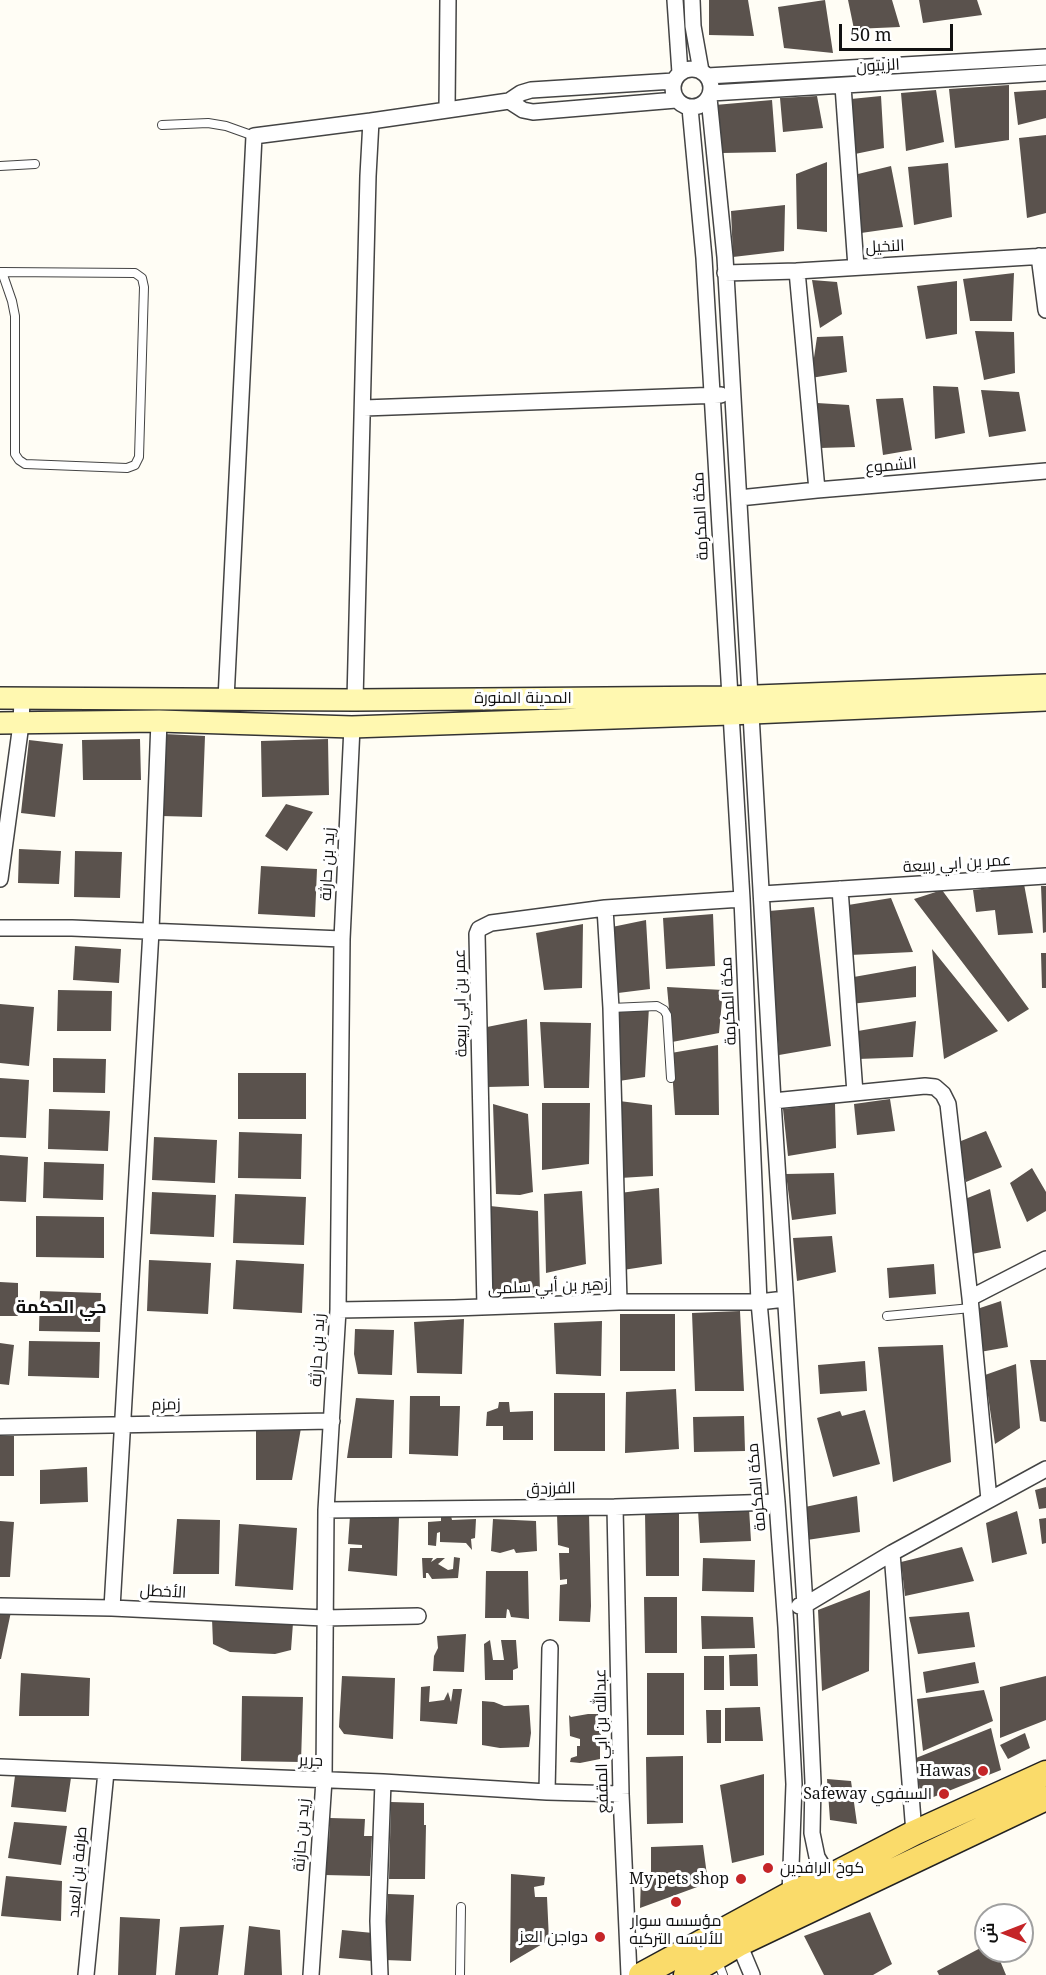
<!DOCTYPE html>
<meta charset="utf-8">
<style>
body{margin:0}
#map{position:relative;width:1046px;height:1975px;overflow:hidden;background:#fffdf5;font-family:"Noto Serif",Cairo,serif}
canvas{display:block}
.north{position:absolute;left:974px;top:1903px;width:60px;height:60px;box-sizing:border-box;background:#fff;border:2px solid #a0a0a0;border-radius:50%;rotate:270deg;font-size:16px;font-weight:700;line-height:24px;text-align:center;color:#111}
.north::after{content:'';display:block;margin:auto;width:21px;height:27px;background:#c52528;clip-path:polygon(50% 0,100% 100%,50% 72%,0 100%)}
.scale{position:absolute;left:839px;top:24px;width:114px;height:27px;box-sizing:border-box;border:3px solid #111;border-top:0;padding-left:8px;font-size:18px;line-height:21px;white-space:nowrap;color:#111;-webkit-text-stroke:4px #fff;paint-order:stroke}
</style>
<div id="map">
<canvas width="1046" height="1975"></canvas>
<div class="north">ش</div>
<div class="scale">50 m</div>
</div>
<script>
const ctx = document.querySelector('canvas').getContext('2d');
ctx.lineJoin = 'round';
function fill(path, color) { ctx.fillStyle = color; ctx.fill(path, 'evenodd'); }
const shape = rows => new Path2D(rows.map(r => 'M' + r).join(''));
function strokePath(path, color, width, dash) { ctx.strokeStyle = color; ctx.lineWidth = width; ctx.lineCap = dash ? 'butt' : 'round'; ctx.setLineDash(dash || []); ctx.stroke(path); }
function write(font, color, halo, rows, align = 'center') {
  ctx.font = font + ' "Noto Serif",Cairo,serif'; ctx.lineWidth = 6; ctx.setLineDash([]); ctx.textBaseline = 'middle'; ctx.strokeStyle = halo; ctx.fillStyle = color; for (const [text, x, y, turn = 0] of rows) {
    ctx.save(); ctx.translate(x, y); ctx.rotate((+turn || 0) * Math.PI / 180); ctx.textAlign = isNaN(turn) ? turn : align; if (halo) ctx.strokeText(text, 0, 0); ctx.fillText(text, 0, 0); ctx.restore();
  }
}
const building = shape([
 [709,0,748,0,754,36,709,35],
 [825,0,833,53,784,48,778,7],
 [848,0,892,0,900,27,854,29],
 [919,0,977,0,982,15,923,23],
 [1009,85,1009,140,955,148,949,89],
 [936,90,944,142,906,151,901,93],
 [1046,90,1046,118,1018,125,1014,92],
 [817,96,823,128,783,132,780,98],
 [881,96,884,148,855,154,851,99],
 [772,100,776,152,722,153,715,105],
 [1046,135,1046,213,1027,218,1019,138],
 [827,162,827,232,797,229,796,174],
 [948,163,952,217,914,225,908,167],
 [891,166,903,227,861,233,858,174],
 [785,205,784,251,733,257,731,211],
 [1014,273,1012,321,970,321,963,279],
 [812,280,837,282,842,314,820,328],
 [957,281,957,334,926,339,917,286],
 [975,331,1014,332,1015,373,984,380],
 [843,336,847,372,811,378,817,337],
 [933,386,958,387,965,433,935,439],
 [981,390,1019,392,1026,431,989,437],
 [903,398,912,450,883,455,876,399],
 [817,403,849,405,855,447,820,448],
 [164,734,205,736,202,817,161,816],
 [140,739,141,780,83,780,82,740],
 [328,739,329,795,262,797,261,741],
 [29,740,63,744,55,817,21,813],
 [286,804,313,812,287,851,265,836],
 [19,849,61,851,59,884,18,883],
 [75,851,122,852,120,898,74,897],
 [261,866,317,869,315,917,258,914],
 [1024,884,1033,933,998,935,995,910,976,912,973,890],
 [1041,886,1046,886,1046,932,1043,933],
 [942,890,1029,1009,1008,1022,914,899],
 [891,898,913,952,850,955,842,906],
 [814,907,831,1046,779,1055,769,911],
 [713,914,715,966,666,969,663,918],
 [646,920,650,989,618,993,612,927],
 [583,924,582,988,544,990,536,933],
 [75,946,121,949,119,983,73,980],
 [932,949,998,1031,944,1059],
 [1041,953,1046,953,1046,988,1042,988],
 [916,966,916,997,850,1004,848,978],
 [667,987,723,990,719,1033,672,1042],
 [58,990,112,991,111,1031,57,1031],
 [0,1004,34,1007,29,1066,0,1063],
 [649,1007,645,1077,619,1081,616,1010],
 [527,1019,529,1086,487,1087,487,1027],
 [916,1021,913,1057,858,1059,852,1032],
 [540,1022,591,1023,589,1088,544,1088],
 [718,1045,719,1115,675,1115,671,1053],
 [53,1058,106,1059,105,1093,53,1092],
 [238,1073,306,1073,306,1119,238,1119],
 [0,1078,29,1080,26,1138,0,1137],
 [890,1099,895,1131,857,1135,854,1104],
 [619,1101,652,1105,653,1176,620,1178],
 [542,1103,590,1103,589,1164,542,1170],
 [835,1103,836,1148,788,1156,783,1109],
 [493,1104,528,1114,533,1192,520,1195,496,1194],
 [49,1109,110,1111,108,1151,48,1149],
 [986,1131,1002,1167,966,1182,956,1143],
 [239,1132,302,1134,301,1179,238,1178],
 [154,1137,217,1140,215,1183,152,1180],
 [0,1155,28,1157,26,1202,0,1201],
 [44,1162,104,1164,103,1200,43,1198],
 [1032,1168,1046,1192,1046,1211,1027,1222,1010,1183],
 [834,1173,836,1214,792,1220,786,1174],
 [659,1188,662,1264,623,1270,620,1193],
 [990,1189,1001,1248,972,1254,965,1199],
 [582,1191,586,1264,546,1273,544,1194],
 [152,1192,216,1195,214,1237,150,1234],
 [235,1194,306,1197,304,1245,233,1243],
 [490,1206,538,1211,540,1294,490,1293],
 [36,1216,104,1217,104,1258,36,1257],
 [832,1236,836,1272,797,1281,793,1238],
 [149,1260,211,1263,208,1314,147,1311],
 [236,1260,304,1264,302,1313,233,1309],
 [934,1264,936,1294,889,1298,887,1268],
 [0,1282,18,1283,18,1316,0,1316],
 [40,1291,101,1293,100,1332,39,1331],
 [1001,1301,1008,1347,980,1352,980,1308],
 [740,1311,744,1391,695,1391,692,1313],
 [620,1314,675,1314,675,1371,620,1371],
 [464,1319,462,1374,417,1373,414,1322],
 [602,1321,601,1376,556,1374,554,1323],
 [355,1329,394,1330,392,1375,358,1374,354,1354],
 [29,1341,100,1342,99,1378,28,1376],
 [0,1343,14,1345,9,1385,0,1384],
 [943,1345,951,1462,893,1482,878,1347],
 [1030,1360,1046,1360,1046,1422,1040,1421],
 [865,1361,867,1391,820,1394,818,1365],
 [1016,1364,1020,1428,995,1444,985,1375],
 [676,1389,679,1449,625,1453,626,1392],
 [554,1393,605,1393,605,1451,554,1451],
 [410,1396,440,1396,440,1406,460,1406,458,1456,409,1454],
 [356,1398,394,1400,392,1458,347,1458],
 [499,1402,509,1402,510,1412,533,1411,533,1440,503,1440,503,1426,486,1426,487,1412,498,1408],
 [865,1410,880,1464,833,1477,817,1418,840,1411,842,1416],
 [744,1416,745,1451,694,1452,693,1417],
 [301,1428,292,1480,256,1480,256,1431],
 [0,1436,14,1436,14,1476,0,1476],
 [87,1467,88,1502,40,1504,40,1470],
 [1046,1487,1046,1508,1039,1509,1035,1490],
 [857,1496,860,1532,807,1540,805,1507],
 [749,1508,751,1541,700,1543,698,1510],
 [679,1510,679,1576,646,1576,645,1512],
 [1017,1511,1027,1554,992,1563,986,1523],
 [589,1512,591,1606,590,1622,559,1621,560,1585,567,1584,567,1579,560,1580,559,1553,569,1553,569,1548,558,1545,557,1514],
 [350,1516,399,1517,397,1576,348,1571,350,1548,362,1548,362,1545,348,1544],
 [441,1516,451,1516,452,1520,476,1519,475,1538,471,1539,472,1550,466,1543,440,1542,440,1532,437,1533,436,1546,428,1545,428,1522,441,1521],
 [1046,1518,1046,1543,1042,1544,1039,1519],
 [177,1519,220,1520,219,1574,173,1574],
 [493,1519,536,1521,537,1551,516,1553,514,1549,500,1553,491,1551],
 [0,1521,14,1522,10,1577,0,1577],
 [239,1524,297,1528,293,1590,235,1586],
 [962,1547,974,1581,905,1596,901,1562],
 [454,1557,460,1558,458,1578,432,1579,428,1573,426,1573,426,1578,423,1578,422,1558,433,1558,431,1562,437,1558,445,1558,438,1564,448,1570,453,1569],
 [703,1558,755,1560,754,1592,702,1591],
 [486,1571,528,1571,529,1619,511,1617,509,1610,507,1609,506,1618,485,1618],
 [870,1590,869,1671,822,1691,818,1610],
 [644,1597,677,1597,677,1653,645,1653],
 [0,1606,12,1607,1,1659,0,1659],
 [969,1612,975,1647,918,1654,909,1617],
 [701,1616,753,1617,755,1648,702,1649],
 [212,1619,293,1623,291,1650,275,1654,230,1652,213,1644],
 [466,1634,464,1672,433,1671,434,1656,438,1648,437,1636],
 [490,1640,493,1660,504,1660,501,1640,516,1640,518,1668,513,1670,513,1680,485,1680,484,1644],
 [757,1654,758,1686,730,1686,729,1655],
 [704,1656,724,1656,724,1690,704,1690],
 [975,1662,979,1683,926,1693,923,1672],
 [21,1673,90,1678,89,1716,19,1716],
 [647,1673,684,1673,684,1735,647,1735],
 [342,1676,395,1678,393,1739,344,1734,339,1727],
 [1046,1676,1046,1720,1000,1738,1000,1687],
 [430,1686,429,1702,444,1700,448,1692,451,1702,453,1689,462,1689,457,1724,420,1721,421,1687],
 [984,1690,993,1721,923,1751,917,1699],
 [242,1696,303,1697,301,1762,241,1761],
 [482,1701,494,1702,504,1706,529,1705,531,1733,529,1747,500,1748,482,1745],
 [760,1707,763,1741,725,1741,725,1708],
 [706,1710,721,1710,721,1743,707,1743],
 [588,1714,598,1714,601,1736,603,1736,604,1740,600,1742,600,1759,580,1763,570,1762,571,1758,577,1756,577,1746,580,1746,580,1739,570,1736,569,1715,571,1717],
 [991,1728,1001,1770,921,1802,916,1758],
 [1025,1733,1030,1748,1008,1759,1000,1745],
 [683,1756,683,1823,647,1824,646,1757],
 [16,1768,72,1771,66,1812,11,1807],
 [764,1774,764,1855,732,1863,720,1785],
 [827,1779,851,1781,857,1824,830,1820],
 [391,1802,424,1803,424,1825,426,1825,425,1879,389,1879],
 [330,1818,365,1819,364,1836,372,1836,370,1876,324,1875,325,1841,329,1841],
 [14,1822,67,1826,61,1865,8,1858],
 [703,1845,708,1883,640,1908,641,1877,651,1873,651,1847],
 [511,1874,545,1877,544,1885,534,1887,535,1897,547,1897,549,1940,510,1963],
 [6,1876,62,1881,61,1921,1,1916],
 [388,1894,414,1895,411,1961,385,1960],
 [870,1912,892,1964,873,1975,824,1975,804,1936],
 [120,1917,160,1919,156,1975,118,1975],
 [224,1925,218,1975,175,1975,180,1927],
 [249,1926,280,1930,282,1975,244,1975],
 [342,1930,373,1933,372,1961,339,1958],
 [986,1945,986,1951,996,1951,1006,1975,939,1975,937,1971]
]);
const service = shape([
 [162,125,208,123,226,126,254,136],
 [0,166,35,164],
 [0,272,2,272,135,273,142,278,144,287,139,457,135,465,127,468,25,464,19,460,15,454,15,316,12,301,2,272],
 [611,1008,657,1006,664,1010,667,1015,671,1078],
 [887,1316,971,1308],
 [718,1962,723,1975],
 [460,1975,461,1907]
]);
const minor = shape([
 [448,0,447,110,509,101,521,93,531,90,674,81],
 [675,0,680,73],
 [692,0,693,26,701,71],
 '673 88a19 19 0 1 1 38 0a19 19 0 1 1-38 0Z',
 [707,76,1046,57],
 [843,86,856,267],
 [711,93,1046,73],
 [709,98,725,257,773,1101,805,1605,813,1782,812,1833,817,1857,829,1877],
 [509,101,523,110,533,112,676,100],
 [690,108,704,258,742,899,759,1302,777,1502,786,1627,794,1784,790,1894],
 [1039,256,1046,310],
 [797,271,817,490],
 [725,273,797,271,1046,256],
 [364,408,721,395],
 [739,498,817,490,1046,471],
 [226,699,254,136,371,121],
 [355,700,368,176,371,121,447,110],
 [0,879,21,724,22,699],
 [840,889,855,1093],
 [762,894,1046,876],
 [605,908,611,1008,619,1302],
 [0,928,72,928,342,939],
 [773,1101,925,1086,935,1087,943,1094,948,1104,970,1298,989,1500],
 [970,1298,1046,1259],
 [485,1307,477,934,479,929,491,923,605,908,742,899],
 [338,1310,454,1308,619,1302,759,1302,785,1299],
 [0,1427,332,1421],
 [615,1507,621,1794,629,1975],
 [326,1510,615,1507,777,1502],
 [892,1553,914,1833],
 [0,1606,112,1608,324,1618,418,1616],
 [799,1606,805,1605,892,1553,1046,1469],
 [112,1608,151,931,159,721],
 [0,1767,383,1782,547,1792,621,1794],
 [547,1792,550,1648],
 [739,1944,752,1975],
 [86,1975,106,1772],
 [311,1975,324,1780,326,1510,338,1310,342,939,352,727],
 [380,1975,378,1921,383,1782]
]);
const secondary = shape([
 [0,698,355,700,730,697,1046,685],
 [0,723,159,721,352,727,730,714,1046,700]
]);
const primary = shape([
 [641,1975,790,1894,829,1877,914,1833,1046,1773],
 [686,1975,739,1944,1046,1798]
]);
const markers = [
 [983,1771,6,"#c52528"],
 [944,1794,6,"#c52528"],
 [768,1868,6,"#c52528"],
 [741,1879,6,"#c52528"],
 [676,1902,6,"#c52528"],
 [600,1937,6,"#c52528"]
];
const streetNames = [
 ["الزيتون",878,66,-3],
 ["النخيل",885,247,-3],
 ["الشموع",891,466,-5],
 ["مكة المكرمة",701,516,-93],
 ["المدينة المنورة",523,698],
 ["زيد بن حارثة",328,864,-87],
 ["عمر بن ابي ربيعة",957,864,-4],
 ["مكة المكرمة",729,1001,-93],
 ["عمر بن ابي ربيعة",461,1003,-91],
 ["زهير بن أبي سلمى",548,1287,-2],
 ["زيد بن حارثة",318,1350,-87],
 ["زمزم",166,1405,-1],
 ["مكة المكرمة",757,1487,-95],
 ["الفرزدق",551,1489,-1],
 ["الأخطل",163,1592,3],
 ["عبدالله بن ابي المقفع",602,1741,-91],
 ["جرير",311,1761,2],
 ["زيد بن حارثة",302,1835,-86],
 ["طرفة بن العبد",78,1872,-85]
];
const poiNames = [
 ["Hawas",971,1771],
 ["Safeway السيفوي",932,1794],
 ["كوخ الرافدين",780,1868,"left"],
 ["My pets shop",729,1879],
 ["مؤسسه سوار",676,1921,"center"],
 ["للألبسه التركيه",676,1939,"center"],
 ["دواجن العز",588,1937]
];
const neighbourhoodNames = [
 ["حي الحكمة",61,1308]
];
fill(building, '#5a524d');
strokePath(service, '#444', 10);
strokePath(minor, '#444', 18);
strokePath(secondary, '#333', 24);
strokePath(primary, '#222', 27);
strokePath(service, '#fff', 8);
strokePath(minor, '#fff', 15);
strokePath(secondary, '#fff8b0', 21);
strokePath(primary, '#fadb6a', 24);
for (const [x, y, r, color] of markers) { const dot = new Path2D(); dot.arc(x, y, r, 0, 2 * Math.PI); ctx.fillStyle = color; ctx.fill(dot); strokePath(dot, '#fff', 2); }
write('16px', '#111', '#fff', streetNames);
write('16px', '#111', '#fff', poiNames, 'right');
write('bold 18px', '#111', '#fff', neighbourhoodNames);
</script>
